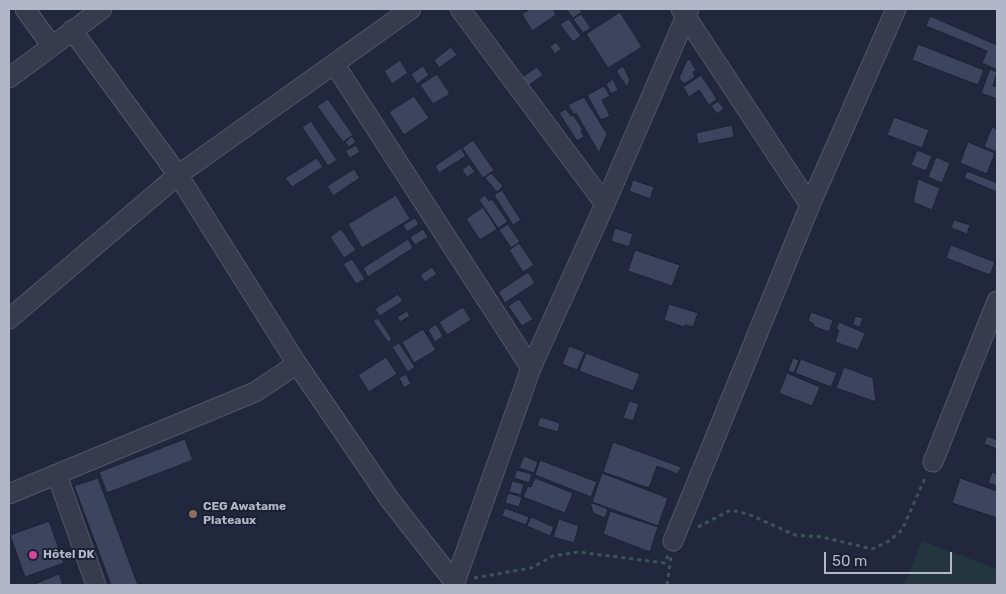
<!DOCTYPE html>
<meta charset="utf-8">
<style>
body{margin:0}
#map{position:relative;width:1006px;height:594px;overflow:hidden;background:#21283e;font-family:Rubik,sans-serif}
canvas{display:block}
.frame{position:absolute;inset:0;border:10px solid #b1b6c9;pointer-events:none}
.scale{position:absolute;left:824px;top:552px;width:128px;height:22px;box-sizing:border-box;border:2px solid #b1b6c9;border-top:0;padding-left:6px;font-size:15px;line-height:18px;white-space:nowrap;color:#b1b6c9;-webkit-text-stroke:4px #1b2033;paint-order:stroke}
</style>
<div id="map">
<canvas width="1006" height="594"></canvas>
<div class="frame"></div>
<div class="scale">50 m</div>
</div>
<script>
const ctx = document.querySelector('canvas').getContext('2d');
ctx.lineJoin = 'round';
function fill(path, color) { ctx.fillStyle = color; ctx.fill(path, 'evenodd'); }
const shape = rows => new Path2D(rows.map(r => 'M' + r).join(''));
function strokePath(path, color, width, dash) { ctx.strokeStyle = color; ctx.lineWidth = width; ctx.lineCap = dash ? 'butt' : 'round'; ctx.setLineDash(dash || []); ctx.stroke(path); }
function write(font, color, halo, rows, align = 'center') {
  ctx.font = font + ' Rubik,sans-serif'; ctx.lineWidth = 4; ctx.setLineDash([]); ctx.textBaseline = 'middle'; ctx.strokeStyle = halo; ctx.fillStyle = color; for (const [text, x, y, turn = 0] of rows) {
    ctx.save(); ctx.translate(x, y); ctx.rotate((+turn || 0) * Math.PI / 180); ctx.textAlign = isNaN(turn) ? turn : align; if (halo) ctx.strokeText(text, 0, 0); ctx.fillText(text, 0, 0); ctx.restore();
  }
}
const green = shape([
 [922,541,997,569,997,585,904,585]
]);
const building = shape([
 [530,9,553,9,556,15,532,31,522,14,530,9],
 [566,9,580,9,582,12,573,18,566,9],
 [620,12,642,47,608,68,586,34,620,12],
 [581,14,591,28,583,33,573,19,581,14],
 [930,16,997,45,997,70,982,63,987,51,926,26,930,16],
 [569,19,581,36,573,42,560,24,569,19],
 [556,42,561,49,555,54,550,47,556,42],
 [918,44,984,70,978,85,912,60,918,44],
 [451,47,457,55,439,68,434,60,451,47],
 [690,59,696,71,693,72,695,77,684,84,679,78,687,60,690,59],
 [400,60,408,73,392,84,384,71,400,60],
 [423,66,429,75,417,84,411,74,423,66],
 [623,66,630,80,627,87,616,71,623,66],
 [537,67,543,75,525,88,519,79,537,67],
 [990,69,997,72,993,86,997,87,997,99,981,93,990,69],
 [437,74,450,94,433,104,420,85,437,74],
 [701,75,717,99,709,105,699,90,689,97,683,87,701,75],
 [613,79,618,90,611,94,606,84,613,79],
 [604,86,610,96,602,100,610,116,601,120,587,95,604,86],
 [414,96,429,118,404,135,389,112,414,96],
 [584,97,607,134,599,153,576,113,574,115,568,105,584,97],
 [328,99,353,135,343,142,317,106,328,99],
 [718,101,724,109,717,114,711,106,718,101],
 [566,109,571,116,573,115,583,130,581,131,584,137,577,141,559,113,566,109],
 [894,117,929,130,922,148,887,135,894,117],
 [311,121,337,160,328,166,302,127,311,121],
 [732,125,734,137,698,144,696,133,732,125],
 [992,127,997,129,997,152,984,147,992,127],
 [352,136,356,142,349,147,345,142,352,136],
 [473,140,494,170,483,178,462,148,473,140],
 [968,142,995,153,987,174,960,163,968,142],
 [356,145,360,152,350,158,345,151,356,145],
 [461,148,466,156,439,173,435,166,461,148],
 [917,150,932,156,926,171,911,165,917,150],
 [936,157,950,163,942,183,928,177,936,157],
 [317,158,323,167,292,187,285,178,317,158],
 [469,164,475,172,467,177,462,170,469,164],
 [354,169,360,178,333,196,327,186,354,169],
 [967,171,997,183,997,192,964,178,967,171],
 [491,173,503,186,497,192,485,178,491,173],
 [918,179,940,188,932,210,913,202,918,179],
 [633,180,654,187,650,199,629,191,633,180],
 [502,190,521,220,513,225,494,195,502,190],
 [396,195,410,219,362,248,348,224,396,195],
 [485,195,489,201,492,199,508,222,498,228,479,200,485,195],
 [483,207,497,229,480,240,466,219,483,207],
 [415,218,419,224,407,232,403,225,415,218],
 [954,220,970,225,967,234,951,228,954,220],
 [508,224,520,242,511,248,499,230,508,224],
 [615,228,633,234,629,247,611,241,615,228],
 [341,229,356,250,344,258,330,237,341,229],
 [423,229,428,237,415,245,410,237,423,229],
 [408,239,413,248,368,277,363,268,408,239],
 [519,243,534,265,523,272,509,250,519,243],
 [951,245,995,262,990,275,946,258,951,245],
 [635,250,680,265,672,286,628,271,635,250],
 [352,259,365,279,356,284,343,264,352,259],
 [432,267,437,274,425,282,420,275,432,267],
 [528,272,535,283,505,303,498,292,528,272],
 [398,294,403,301,380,316,375,309,398,294],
 [519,299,533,319,522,326,508,306,519,299],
 [669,304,698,313,693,327,685,325,684,327,664,320,669,304],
 [463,307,471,320,447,335,439,322,463,307],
 [407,311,410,316,400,322,397,317,407,311],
 [811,312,833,320,829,332,813,326,814,324,808,321,811,312],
 [855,316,863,318,860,327,853,325,855,316],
 [378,318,392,339,388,342,373,321,378,318],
 [839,322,865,333,858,350,835,342,839,330,836,329,839,322],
 [436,324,443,336,435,342,428,330,436,324],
 [423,329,436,350,414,363,402,342,423,329],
 [399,343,415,367,408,372,392,347,399,343],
 [569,346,585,352,577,370,562,364,569,346],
 [586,353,640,374,633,391,579,371,586,353],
 [386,357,397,374,369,392,358,375,386,357],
 [793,358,799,360,794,373,788,371,793,358],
 [801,359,837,373,831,387,795,373,801,359],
 [844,367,873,378,876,402,836,388,844,367],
 [787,373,820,387,812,406,779,393,787,373],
 [406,374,411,384,404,388,399,378,406,374],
 [629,401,639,404,633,421,623,418,629,401],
 [540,417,560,423,558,432,537,426,540,417],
 [987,436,997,440,997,449,984,444,987,436],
 [185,439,193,460,107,493,99,472,185,439],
 [613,442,681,467,678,474,657,466,649,488,603,472,613,442],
 [524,456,538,462,534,473,519,468,524,456],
 [540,460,597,482,591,497,535,475,540,460],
 [517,470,532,474,529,483,514,478,517,470],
 [992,472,997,474,997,486,988,483,992,472],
 [602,473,668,498,658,526,592,502,602,473],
 [98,478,138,585,111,585,74,486,98,478],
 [535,478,573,493,565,513,523,497,528,486,531,487,535,478],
 [960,478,997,491,997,518,952,503,960,478],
 [512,481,524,484,521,495,509,492,512,481],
 [508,493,522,497,519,507,505,503,508,493],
 [590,502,608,509,605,518,593,513,590,502],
 [505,508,529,517,526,525,502,516,505,508],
 [610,511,658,527,650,552,603,534,610,511],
 [531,517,554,527,550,536,527,526,531,517],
 [559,519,579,526,574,543,553,537,559,519],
 [49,521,64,563,25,577,10,535,49,521],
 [59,574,63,585,32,585,59,574]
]);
const path = shape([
 [698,527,731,510,748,514,795,535,822,537,872,549,889,541,902,530,926,476],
 [474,578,531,568,553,556,578,552,665,563,668,555],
 [667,585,671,556]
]);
const street = shape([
 [25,9,51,45],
 [460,9,605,204],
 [681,9,810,205],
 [72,30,178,175,297,364,390,500,455,583],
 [335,65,531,368],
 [9,78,102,9],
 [9,319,178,175,411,9],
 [933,462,997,301],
 [57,475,96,585],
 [9,494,255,392,297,364],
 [673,541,810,205,896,9],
 [454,585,531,368,605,204,689,9]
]);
const markers = [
 [193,514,5,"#8d6e63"],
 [33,555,5,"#d1479c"]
];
const poiNames = [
 ["CEG Awatame",203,507],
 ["Plateaux",203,521],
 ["Hôtel DK",43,555]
];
fill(green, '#23363f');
fill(building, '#3d445e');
strokePath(building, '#1d2235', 1);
strokePath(street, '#515669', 21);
strokePath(path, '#3e5259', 3, [4, 4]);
strokePath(street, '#363b4e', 19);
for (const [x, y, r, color] of markers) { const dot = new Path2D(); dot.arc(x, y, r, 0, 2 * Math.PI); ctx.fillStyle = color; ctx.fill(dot); strokePath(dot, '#1b2033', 2); }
write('bold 12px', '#b1b6c9', '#1b2033', poiNames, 'left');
</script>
